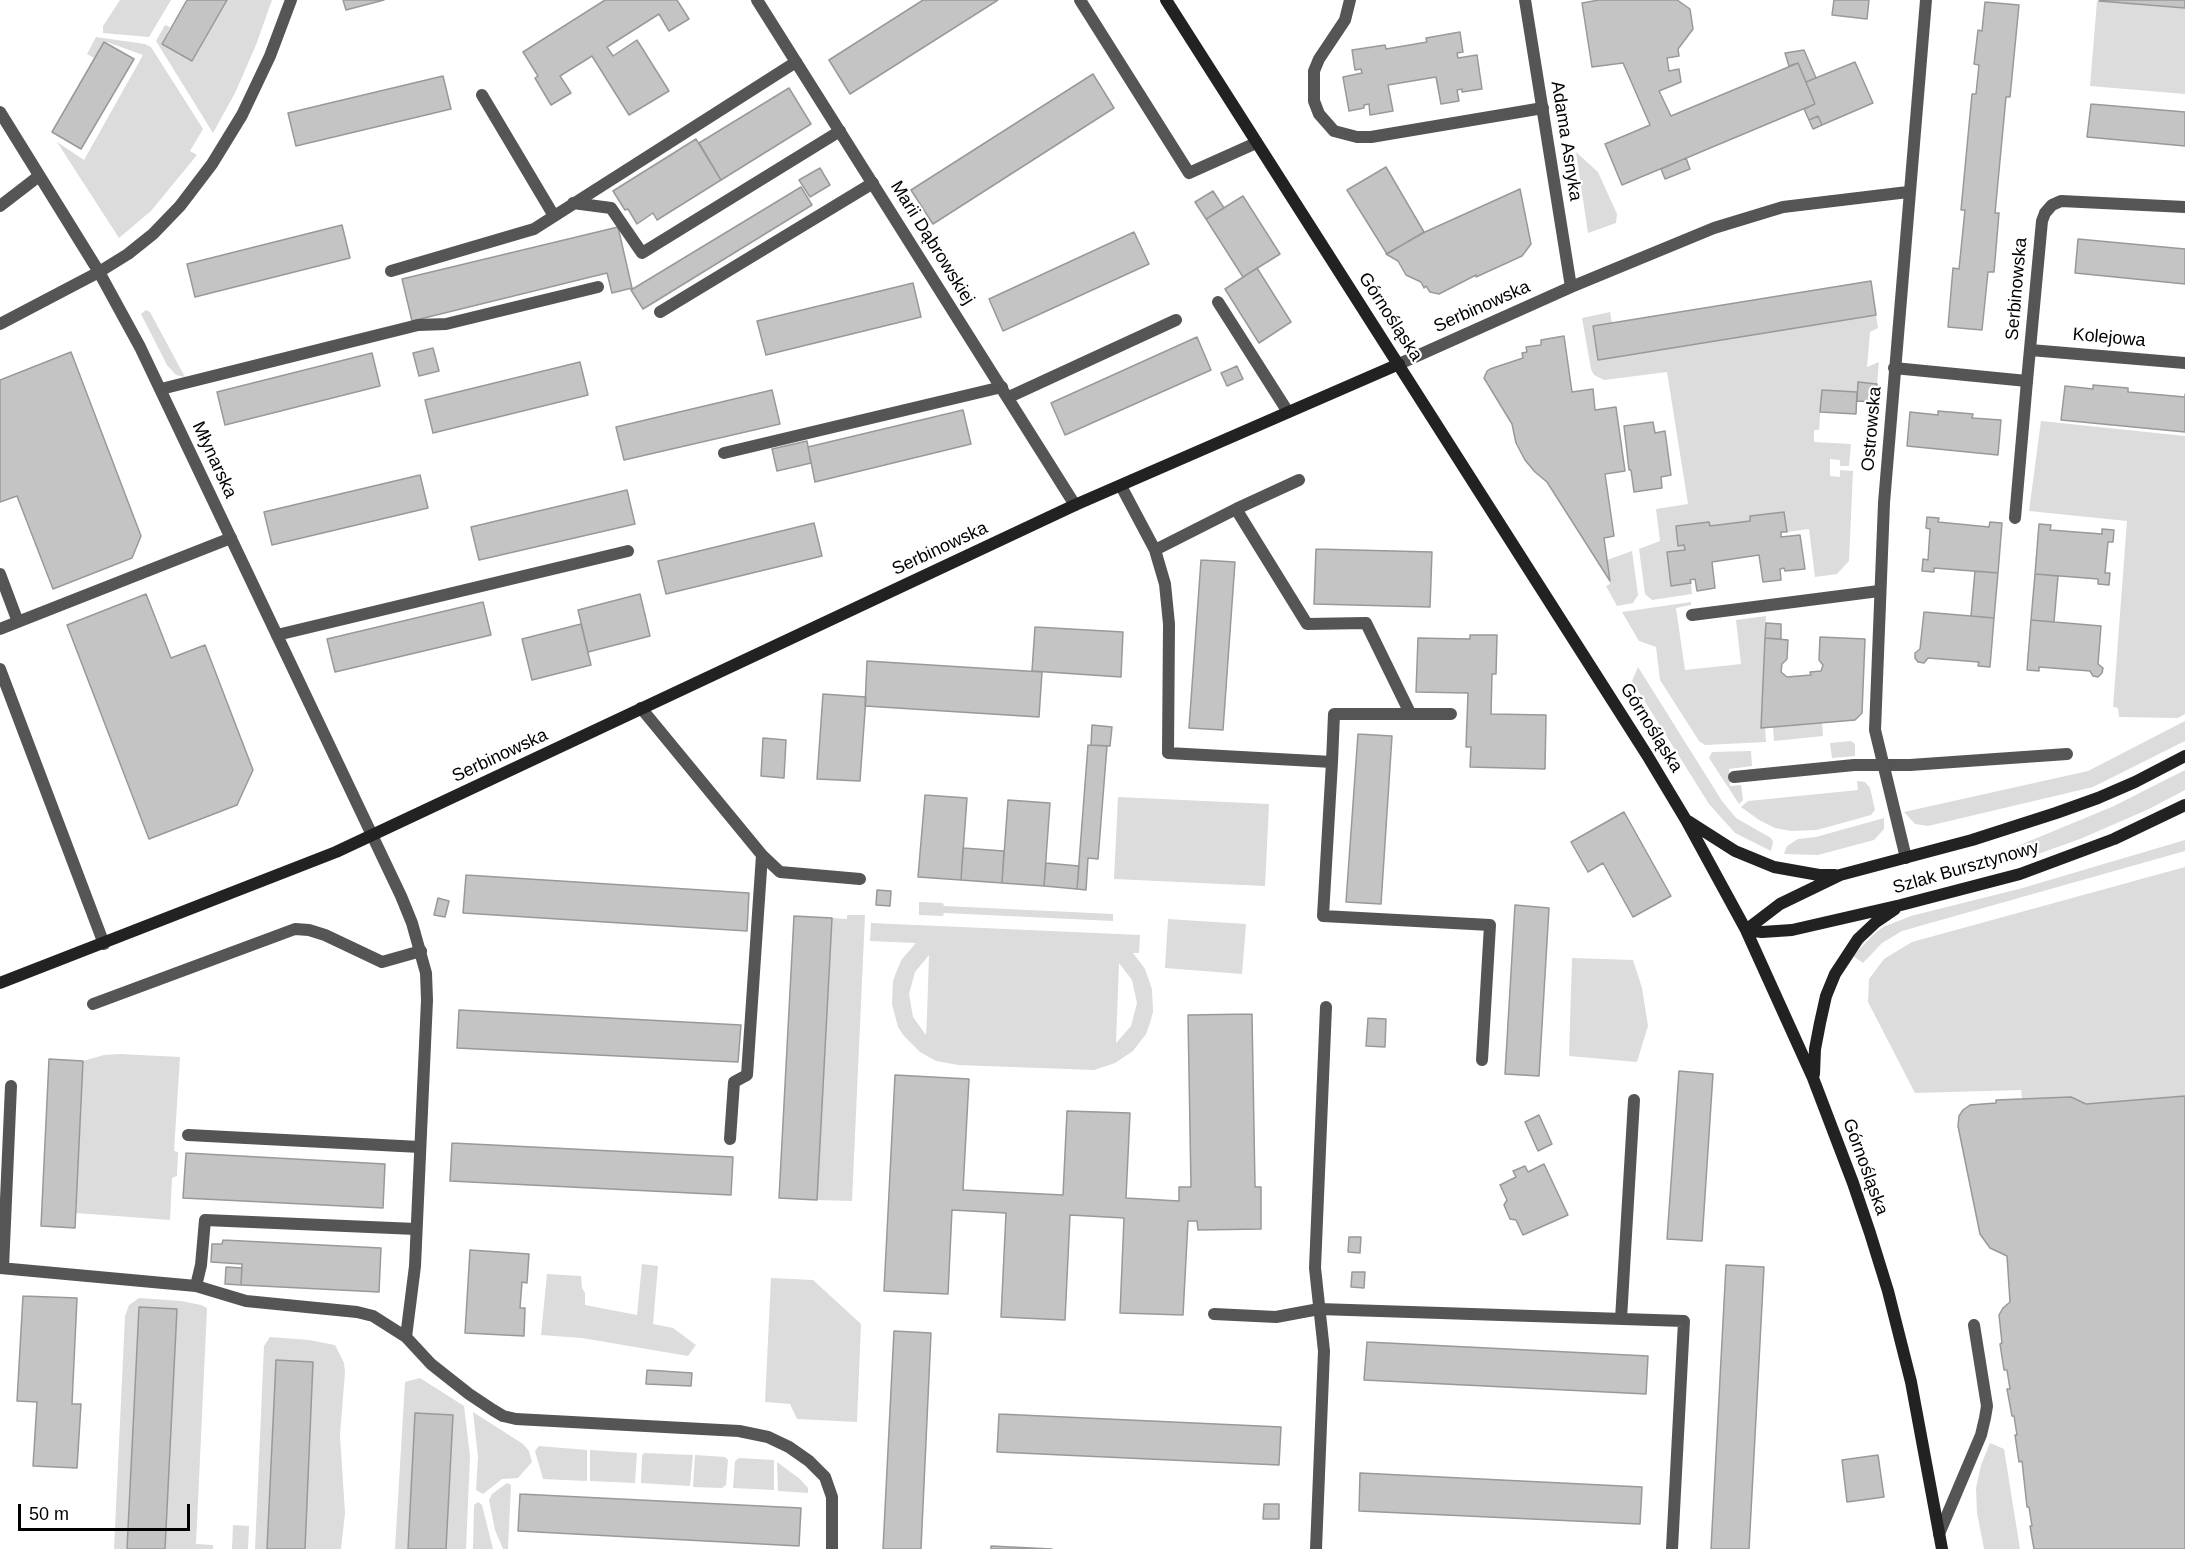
<!DOCTYPE html>
<meta charset="utf-8">
<style>
body{margin:0}
#map{position:relative;width:2185px;height:1549px;overflow:hidden;background:#fff;font-family:Helvetica,sans-serif}
canvas{display:block}
.scale{position:absolute;left:18px;top:1504px;width:172px;height:27px;box-sizing:border-box;border:3px solid #000;border-top:0;padding-left:8px;font-size:18px;line-height:21px;white-space:nowrap;color:#000;-webkit-text-stroke:4px #fff;paint-order:stroke}
</style>
<div id="map">
<canvas width="2185" height="1549"></canvas>
<div class="scale">50 m</div>
</div>
<script>
const ctx = document.querySelector('canvas').getContext('2d');
ctx.lineJoin = 'round';
function fill(path, color) { ctx.fillStyle = color; ctx.fill(path, 'evenodd'); }
const shape = rows => new Path2D(rows.map(r => 'M' + r).join(''));
function strokePath(path, color, width, dash) { ctx.strokeStyle = color; ctx.lineWidth = width; ctx.lineCap = dash ? 'butt' : 'round'; ctx.setLineDash(dash || []); ctx.stroke(path); }
function write(font, color, halo, rows, align = 'center') {
  ctx.font = font + ' Helvetica,sans-serif'; ctx.lineWidth = 4.5; ctx.setLineDash([]); ctx.textBaseline = 'middle'; ctx.strokeStyle = halo; ctx.fillStyle = color; for (const [text, x, y, turn = 0] of rows) {
    ctx.save(); ctx.translate(x, y); ctx.rotate((+turn || 0) * Math.PI / 180); ctx.textAlign = isNaN(turn) ? turn : align; if (halo) ctx.strokeText(text, 0, 0); ctx.fillText(text, 0, 0); ctx.restore();
  }
}
const green = shape([
 [120,0,171,0,149,37,103,33,103,26],
 [227,0,272,0,256,45,235,93,213,133,156,41,165,25,170,27,162,44,192,61],
 [2097,1,2185,8,2185,94,2090,86],
 [96,37,145,44,151,47,203,129,190,151,197,155,151,211,119,238,57,142,84,160,143,55,104,41,94,58,87,54],
 [1576,152,1598,172,1617,214,1616,223,1588,233],
 [146,310,150,312,185,377,176,375,167,365,141,314],
 [1610,312,1612,323,1593,326,1599,360,1876,315,1878,328,1870,332,1867,367,1879,362,1877,384,1858,383,1857,392,1822,390,1819,430,1814,430,1814,442,1851,444,1849,466,1840,466,1840,460,1830,459,1830,476,1840,477,1840,470,1853,471,1849,561,1837,574,1815,577,1809,529,1787,532,1784,512,1750,516,1750,521,1710,526,1709,522,1676,526,1678,545,1684,545,1685,550,1667,552,1672,586,1691,583,1692,594,1652,600,1645,594,1639,549,1660,541,1656,509,1688,504,1667,372,1604,380,1594,375,1591,369,1582,318],
 [2041,421,2185,436,2185,714,2178,718,2119,717,2118,708,2113,707,2127,521,2029,511],
 [1632,551,1638,595,1633,603,1617,606,1606,586,1610,584,1607,560],
 [1691,602,1691,605,1676,608,1685,670,1741,664,1736,620,1766,616,1761,728,1765,728,1766,742,1705,745,1699,741,1660,680,1656,647,1639,641,1622,612],
 [1638,667,1722,801,1736,818,1771,838,1773,842,1771,851,1735,833,1709,804,1632,681],
 [2185,721,2185,741,2093,787,1928,826,1915,824,1904,812,2088,771],
 [1822,723,1823,736,1774,741,1773,727],
 [1851,741,1855,744,1855,756,1832,758,1830,743],
 [1751,751,1752,766,1729,769,1730,786,1741,785,1743,800,1739,804,1709,758,1712,752],
 [2185,770,2185,790,2149,809,2080,839,2038,854,1963,876,1960,874,1959,872,1962,869,2114,806],
 [1857,781,1865,782,1870,788,1875,810,1871,815,1817,830,1791,831,1775,828,1759,820,1741,807,1748,801,1858,790],
 [1118,797,1269,804,1265,886,1114,879],
 [1884,818,1884,829,1874,840,1818,855,1784,854,1787,846,1798,839,1816,837],
 [2185,840,2185,851,1902,931,1882,943,1863,963,1853,956,1873,935,1883,927,1911,916,2019,889],
 [2185,867,2185,1096,2086,1104,2071,1097,2022,1099,2021,1090,1915,1093,1868,1002,1869,979,1884,959,1912,942],
 [919,902,943,903,944,906,1113,914,1113,921,944,913,943,916,919,915],
 [847,915,865,915,852,1201,817,1200,832,918,847,919],
 [1168,919,1246,924,1242,974,1165,968],
 [871,923,1140,935,1139,953,1133,953,1145,969,1152,989,1153,1012,1150,1023,1146,1034,1133,1051,1115,1063,1094,1070,958,1065,936,1061,920,1052,904,1036,898,1027,892,1004,893,981,897,970,902,959,916,943,870,941],
 [929,955,927,1016,926,1035,913,1017,909,994,915,972],
 [1119,963,1132,980,1137,1003,1131,1026,1116,1043],
 [1572,958,1633,960,1642,988,1648,1026,1637,1062,1569,1056],
 [120,1054,180,1057,174,1151,178,1152,177,1176,172,1178,170,1220,76,1213,83,1061,104,1055],
 [642,1264,658,1266,653,1324,673,1328,696,1345,688,1356,582,1338,541,1335,547,1274,581,1276,582,1288,585,1293,585,1305,637,1315],
 [771,1278,813,1280,861,1324,857,1422,797,1419,790,1404,765,1402],
 [139,1298,181,1301,201,1305,207,1308,196,1544,213,1545,213,1549,114,1549,125,1316,129,1305],
 [270,1337,309,1340,335,1345,344,1363,345,1372,340,1435,345,1513,341,1549,255,1549,264,1346],
 [420,1378,464,1406,470,1456,466,1549,395,1549,405,1382],
 [473,1412,523,1444,529,1451,532,1462,518,1478,502,1479,483,1494,476,1490,478,1457],
 [1990,1443,2004,1449,2020,1549,1984,1549,1977,1513,1976,1488,1981,1465],
 [539,1446,587,1450,587,1481,543,1479,535,1451],
 [590,1450,637,1453,635,1483,590,1481],
 [644,1453,693,1455,690,1486,641,1483,642,1456],
 [695,1455,725,1457,728,1460,726,1485,722,1488,693,1487],
 [739,1458,774,1460,774,1490,733,1488,735,1461],
 [777,1462,800,1479,808,1488,808,1493,778,1491],
 [507,1483,511,1485,508,1549,503,1549,495,1530,489,1500,492,1494],
 [478,1502,482,1505,493,1549,473,1549,474,1505],
 [233,1525,249,1526,248,1549,232,1549]
]);
const building = shape([
 [187,0,227,0,192,61,162,44,187,0],
 [343,0,384,0,346,10,343,0],
 [605,0,677,0,689,19,669,31,659,14,607,47,613,56,637,40,669,91,629,115,592,56,560,76,571,93,551,105,535,78,538,76,523,52,605,0],
 [923,0,998,0,850,94,829,60,923,0],
 [1599,0,1677,0,1690,9,1693,29,1678,49,1679,56,1667,58,1669,71,1679,69,1681,82,1659,91,1671,116,1798,63,1815,104,1622,185,1605,144,1650,125,1623,63,1592,67,1582,3,1599,0],
 [1834,0,1869,0,1867,19,1832,15,1834,0],
 [2100,0,2185,0,2185,8,2099,1,2100,0],
 [1985,2,2019,5,2010,97,2006,97,1995,213,1999,213,1994,272,1988,272,1982,330,1948,327,1953,268,1959,269,1965,210,1961,210,1972,94,1976,94,1979,65,1974,64,1978,30,1982,31,1985,2],
 [1460,32,1463,52,1457,53,1458,58,1477,55,1482,89,1462,92,1462,89,1457,90,1459,101,1441,104,1436,77,1388,85,1393,111,1370,115,1369,104,1364,105,1364,108,1349,111,1343,77,1362,73,1361,69,1355,70,1352,50,1385,45,1386,49,1427,42,1426,38,1460,32],
 [104,42,134,59,81,149,52,132,104,42],
 [1804,50,1816,78,1806,82,1798,63,1789,66,1785,53,1804,50],
 [1855,62,1873,103,1822,125,1818,116,1809,120,1804,109,1815,104,1806,82,1855,62],
 [1093,74,1114,108,933,224,911,190,1093,74],
 [443,76,451,109,296,146,288,113,443,76],
 [789,88,811,124,721,180,699,143,789,88],
 [2091,104,2185,112,2185,146,2087,137,2091,104],
 [1818,116,1822,125,1813,129,1809,120,1818,116],
 [696,139,721,180,657,220,653,213,637,224,628,209,625,210,613,191,696,139],
 [1686,158,1690,169,1665,179,1661,169,1686,158],
 [1386,167,1424,232,1387,254,1347,190,1386,167],
 [820,168,830,185,810,197,799,180,820,168],
 [801,187,812,205,643,309,631,290,801,187],
 [1520,189,1531,244,1522,256,1476,277,1476,275,1439,294,1430,292,1426,286,1424,288,1421,282,1406,275,1398,261,1386,254,1425,232,1520,189],
 [1213,191,1224,208,1206,219,1195,202,1213,191],
 [1243,196,1280,254,1243,277,1206,219,1243,196],
 [342,225,350,258,195,297,187,264,342,225],
 [618,227,632,288,612,293,607,273,412,321,402,279,618,227],
 [1134,232,1149,264,1003,331,989,299,1134,232],
 [2078,239,2185,249,2185,284,2075,273,2078,239],
 [1257,268,1291,322,1259,343,1225,289,1257,268],
 [1871,281,1876,315,1598,360,1593,326,1871,281],
 [913,283,921,317,766,355,757,321,913,283],
 [1564,336,1572,392,1593,389,1595,410,1616,407,1625,471,1605,474,1614,536,1604,538,1610,581,1547,482,1535,472,1525,460,1516,443,1512,424,1484,378,1487,371,1490,369,1523,358,1522,353,1527,352,1526,347,1541,345,1541,340,1564,336],
 [1197,337,1211,370,1065,435,1051,403,1197,337],
 [433,348,439,371,419,376,413,353,433,348],
 [71,352,141,536,132,558,53,589,17,496,0,502,0,380,71,352],
 [372,353,380,386,225,425,217,392,372,353],
 [580,362,588,395,433,433,425,400,580,362],
 [1237,366,1243,379,1227,386,1221,373,1237,366],
 [1858,382,1877,384,1876,402,1857,401,1858,382],
 [2093,385,2128,388,2128,392,2185,397,2185,394,2185,432,2061,420,2065,386,2093,389,2093,385],
 [772,390,780,424,624,460,616,427,772,390],
 [1822,390,1857,392,1856,414,1820,412,1822,390],
 [963,410,971,444,815,482,808,447,963,410],
 [1938,411,1973,414,1972,418,2001,420,1998,455,1907,446,1910,412,1938,415,1938,411],
 [1653,422,1655,433,1665,431,1671,475,1661,477,1662,488,1634,492,1631,470,1629,470,1624,426,1653,422],
 [807,441,811,463,777,471,772,449,807,441],
 [420,475,428,508,272,545,264,512,420,475],
 [627,490,635,524,479,560,471,527,627,490],
 [1784,512,1787,532,1781,532,1781,537,1800,535,1805,569,1785,571,1784,568,1780,569,1781,580,1763,582,1759,555,1712,562,1715,588,1697,591,1695,579,1690,580,1691,583,1671,586,1667,552,1685,550,1684,545,1678,546,1676,526,1709,522,1710,526,1750,521,1750,516,1784,512],
 [1927,517,1939,518,1938,522,1989,527,1990,522,2002,523,1998,573,1934,568,1934,572,1922,571,1923,559,1928,560,1930,529,1926,528,1927,517],
 [814,523,822,556,666,594,658,561,814,523],
 [2039,524,2051,525,2050,530,2102,534,2102,529,2114,530,2113,542,2108,542,2105,573,2110,573,2109,585,2098,584,2098,579,2035,574,2039,524],
 [1316,549,1432,552,1430,607,1314,604,1316,549],
 [1201,560,1235,562,1223,730,1189,728,1201,560],
 [1975,571,1998,573,1994,618,1971,616,1975,571],
 [2035,574,2058,576,2054,622,2031,620,2035,574],
 [146,594,171,658,205,645,253,770,237,805,149,839,67,625,146,594],
 [640,594,650,636,588,652,578,610,640,594],
 [483,602,491,635,335,672,327,639,483,602],
 [1924,612,1994,618,1990,667,1978,666,1979,662,1928,658,1924,663,1918,662,1915,658,1915,653,1920,649,1924,612],
 [2031,620,2101,626,2098,664,2103,668,2102,673,2098,677,2093,676,2090,671,2039,667,2039,671,2027,670,2031,620],
 [1766,623,1781,624,1781,639,1765,638,1766,623],
 [581,624,591,665,532,680,522,639,581,624],
 [1035,627,1123,632,1121,677,1032,671,1035,627],
 [1470,635,1497,635,1496,674,1492,674,1491,714,1546,715,1545,769,1470,767,1471,747,1466,747,1468,693,1416,692,1418,638,1470,639,1470,635],
 [1820,637,1865,639,1862,713,1855,720,1761,728,1765,638,1788,640,1787,659,1782,664,1781,672,1787,677,1811,675,1810,672,1821,671,1823,665,1819,660,1820,637],
 [867,661,1042,672,1039,717,865,706,867,661],
 [823,694,866,697,860,781,817,779,823,694],
 [1092,725,1112,727,1110,746,1091,745,1092,725],
 [1358,734,1392,736,1381,904,1346,902,1358,734],
 [763,738,786,740,784,778,761,776,763,738],
 [1088,745,1107,746,1098,859,1088,858,1086,890,1077,889,1088,745],
 [925,795,967,798,961,880,918,877,925,795],
 [1008,800,1050,803,1044,886,1002,883,1008,800],
 [1624,812,1671,896,1633,917,1603,863,1588,872,1571,842,1624,812],
 [963,848,1004,851,1002,883,961,880,963,848],
 [1046,863,1079,866,1077,889,1044,886,1046,863],
 [466,875,749,893,747,931,463,913,466,875],
 [877,890,891,891,890,906,876,905,877,890],
 [438,898,449,901,445,917,434,915,438,898],
 [1515,905,1549,908,1539,1076,1505,1074,1515,905],
 [794,916,832,918,817,1200,779,1198,794,916],
 [459,1010,741,1025,738,1062,457,1048,459,1010],
 [1252,1014,1255,1187,1261,1187,1261,1229,1198,1230,1197,1221,1188,1221,1183,1315,1120,1313,1124,1218,1070,1215,1065,1320,1001,1317,1006,1213,952,1210,948,1294,884,1291,895,1075,969,1079,963,1190,1063,1195,1067,1111,1130,1113,1126,1198,1179,1201,1179,1187,1191,1187,1188,1015,1252,1014],
 [1368,1018,1386,1019,1385,1047,1366,1046,1368,1018],
 [49,1059,83,1061,75,1228,41,1226,49,1059],
 [1679,1071,1713,1074,1702,1241,1667,1239,1679,1071],
 [2185,1096,2185,1549,2034,1549,2030,1526,2032,1526,2029,1507,2027,1507,2022,1461,2019,1462,2015,1435,2017,1435,2014,1416,2012,1416,2007,1389,2010,1389,2007,1370,2004,1370,2000,1344,2002,1343,1999,1315,2003,1308,2010,1302,2007,1256,1990,1248,1980,1234,1958,1126,1959,1116,1963,1110,1970,1105,1996,1103,1996,1100,2071,1097,2086,1104,2185,1096],
 [1539,1115,1552,1144,1538,1151,1525,1122,1539,1115],
 [452,1143,733,1157,731,1195,450,1181,452,1143],
 [186,1153,385,1164,383,1208,183,1198,186,1153],
 [1544,1164,1568,1215,1523,1235,1516,1220,1510,1219,1504,1205,1507,1200,1500,1185,1516,1177,1513,1171,1525,1166,1528,1172,1544,1164],
 [1349,1237,1361,1237,1360,1253,1348,1252,1349,1237],
 [223,1240,381,1248,379,1292,241,1285,242,1264,211,1262,212,1244,222,1244,223,1240],
 [470,1250,529,1254,527,1283,522,1282,520,1308,525,1308,524,1336,465,1333,470,1250],
 [1726,1265,1764,1267,1749,1549,1711,1549,1726,1265],
 [226,1267,242,1268,241,1285,225,1284,226,1267],
 [1352,1272,1365,1272,1364,1288,1351,1287,1352,1272],
 [23,1296,77,1298,72,1404,81,1404,77,1468,33,1466,37,1402,17,1401,23,1296],
 [139,1307,177,1309,165,1549,127,1549,139,1307],
 [894,1331,931,1333,921,1549,883,1549,894,1331],
 [1367,1342,1648,1356,1646,1394,1364,1380,1367,1342],
 [276,1360,313,1362,305,1549,267,1549,276,1360],
 [647,1370,692,1373,691,1386,646,1384,647,1370],
 [415,1413,453,1415,446,1549,408,1549,415,1413],
 [999,1414,1281,1427,1279,1465,997,1452,999,1414],
 [1878,1455,1884,1497,1847,1502,1842,1460,1878,1455],
 [1360,1473,1642,1487,1640,1524,1359,1511,1360,1473],
 [520,1494,801,1508,799,1546,518,1531,520,1494],
 [1264,1504,1279,1504,1279,1519,1263,1519,1264,1504],
 [991,1546,1052,1549,991,1549,991,1546]
]);
const lane = shape([
 [1080,0,1189,173,1256,143],
 [1350,0,1345,20,1319,59,1314,71,1314,101,1319,114,1334,131,1357,137,1371,137,1543,108],
 [482,95,554,216],
 [573,203,611,208,642,253,840,131],
 [0,206,39,176],
 [391,271,534,229,796,62],
 [1218,302,1288,412],
 [660,312,873,183],
 [161,389,418,325,446,324,598,287],
 [1009,397,1176,320],
 [724,453,1002,387],
 [2015,518,2027,381],
 [0,574,18,622],
 [1692,615,1879,591],
 [0,629,231,538],
 [277,635,628,551],
 [0,669,104,944],
 [641,708,762,855,780,872,860,879],
 [1734,777,1854,765,1910,765,2067,754],
 [93,1004,295,929,309,930,325,935,382,962,421,951],
 [188,1135,420,1147],
 [730,1139,734,1082,747,1075,762,855],
 [196,1286,201,1265,205,1220,416,1229],
 [1214,1314,1276,1317,1319,1309],
 [1939,1534,1981,1435,1985,1418,1987,1406,1974,1325]
]);
const street = shape([
 [757,0,1075,505],
 [1525,0,1571,287],
 [0,112,99,272,140,347,401,896,412,923,426,973,427,1000,415,1266,406,1337],
 [0,324,99,272,128,254,153,234,180,206,212,164,242,115,270,56,291,0],
 [2030,350,2185,363],
 [1399,364,1571,287,1714,228,1783,207,1908,192],
 [1894,368,2027,381,2042,221,2045,213,2052,205,2061,201,2185,207],
 [1121,486,1155,550,1165,584,1169,624,1168,753,1332,762,1323,916,1490,925,1482,1060],
 [1236,509,1307,624,1366,623,1410,713],
 [1155,550,1236,509,1299,480],
 [1332,762,1334,714,1451,714],
 [1906,858,1875,730,1884,503,1926,0],
 [0,1268,196,1286,246,1301,357,1312,373,1316,406,1337,431,1364,469,1394,493,1410,503,1416,516,1419,739,1431,768,1437,789,1447,809,1461,825,1477,832,1497,832,1549],
 [3,1268,11,1086],
 [1319,1309,1684,1321,1672,1549],
 [1621,1319,1634,1100],
 [1316,1549,1324,1351,1315,1268,1326,1007]
]);
const secondary = shape([
 [1166,0,1647,755,1686,820,1746,930,1813,1078,1853,1183,1870,1233,1888,1291,1911,1382,1942,1549],
 [1688,821,1735,851,1774,867,1819,875,1835,875],
 [1746,930,1780,904,1840,875,1972,840,2056,813,2098,798,2135,782,2185,756],
 [1746,930,1762,932,1792,930,1901,905,2020,874,2114,839,2185,805],
 [0,983,336,852,1075,505,1399,364],
 [1814,1074,1815,1049,1820,1023,1826,996,1835,974,1858,939,1876,922,1895,909]
]);
const streetNames = [
 ["Adama Asnyka",1566,141,81],
 ["Marii Dąbrowskiej",932,243,58],
 ["Serbinowska",2017,289,-85],
 ["Serbinowska",1482,307,-24],
 ["Górnośląska",1390,317,57],
 ["Kolejowa",2109,338,5],
 ["Ostrowska",1872,429,-85],
 ["Młynarska",214,460,65],
 ["Serbinowska",940,549,-25],
 ["Górnośląska",1651,728,58],
 ["Serbinowska",500,756,-25],
 ["Szlak Bursztynowy",1966,868,-16],
 ["Górnośląska",1865,1167,70]
];
fill(green, '#dcdcdc');
fill(building, '#c4c4c4');
strokePath(building, '#999', 1.5);
strokePath(lane, '#555', 12);
strokePath(street, '#555', 12);
strokePath(secondary, '#222', 12);
write('18px', '#000', '#fff', streetNames);
</script>
